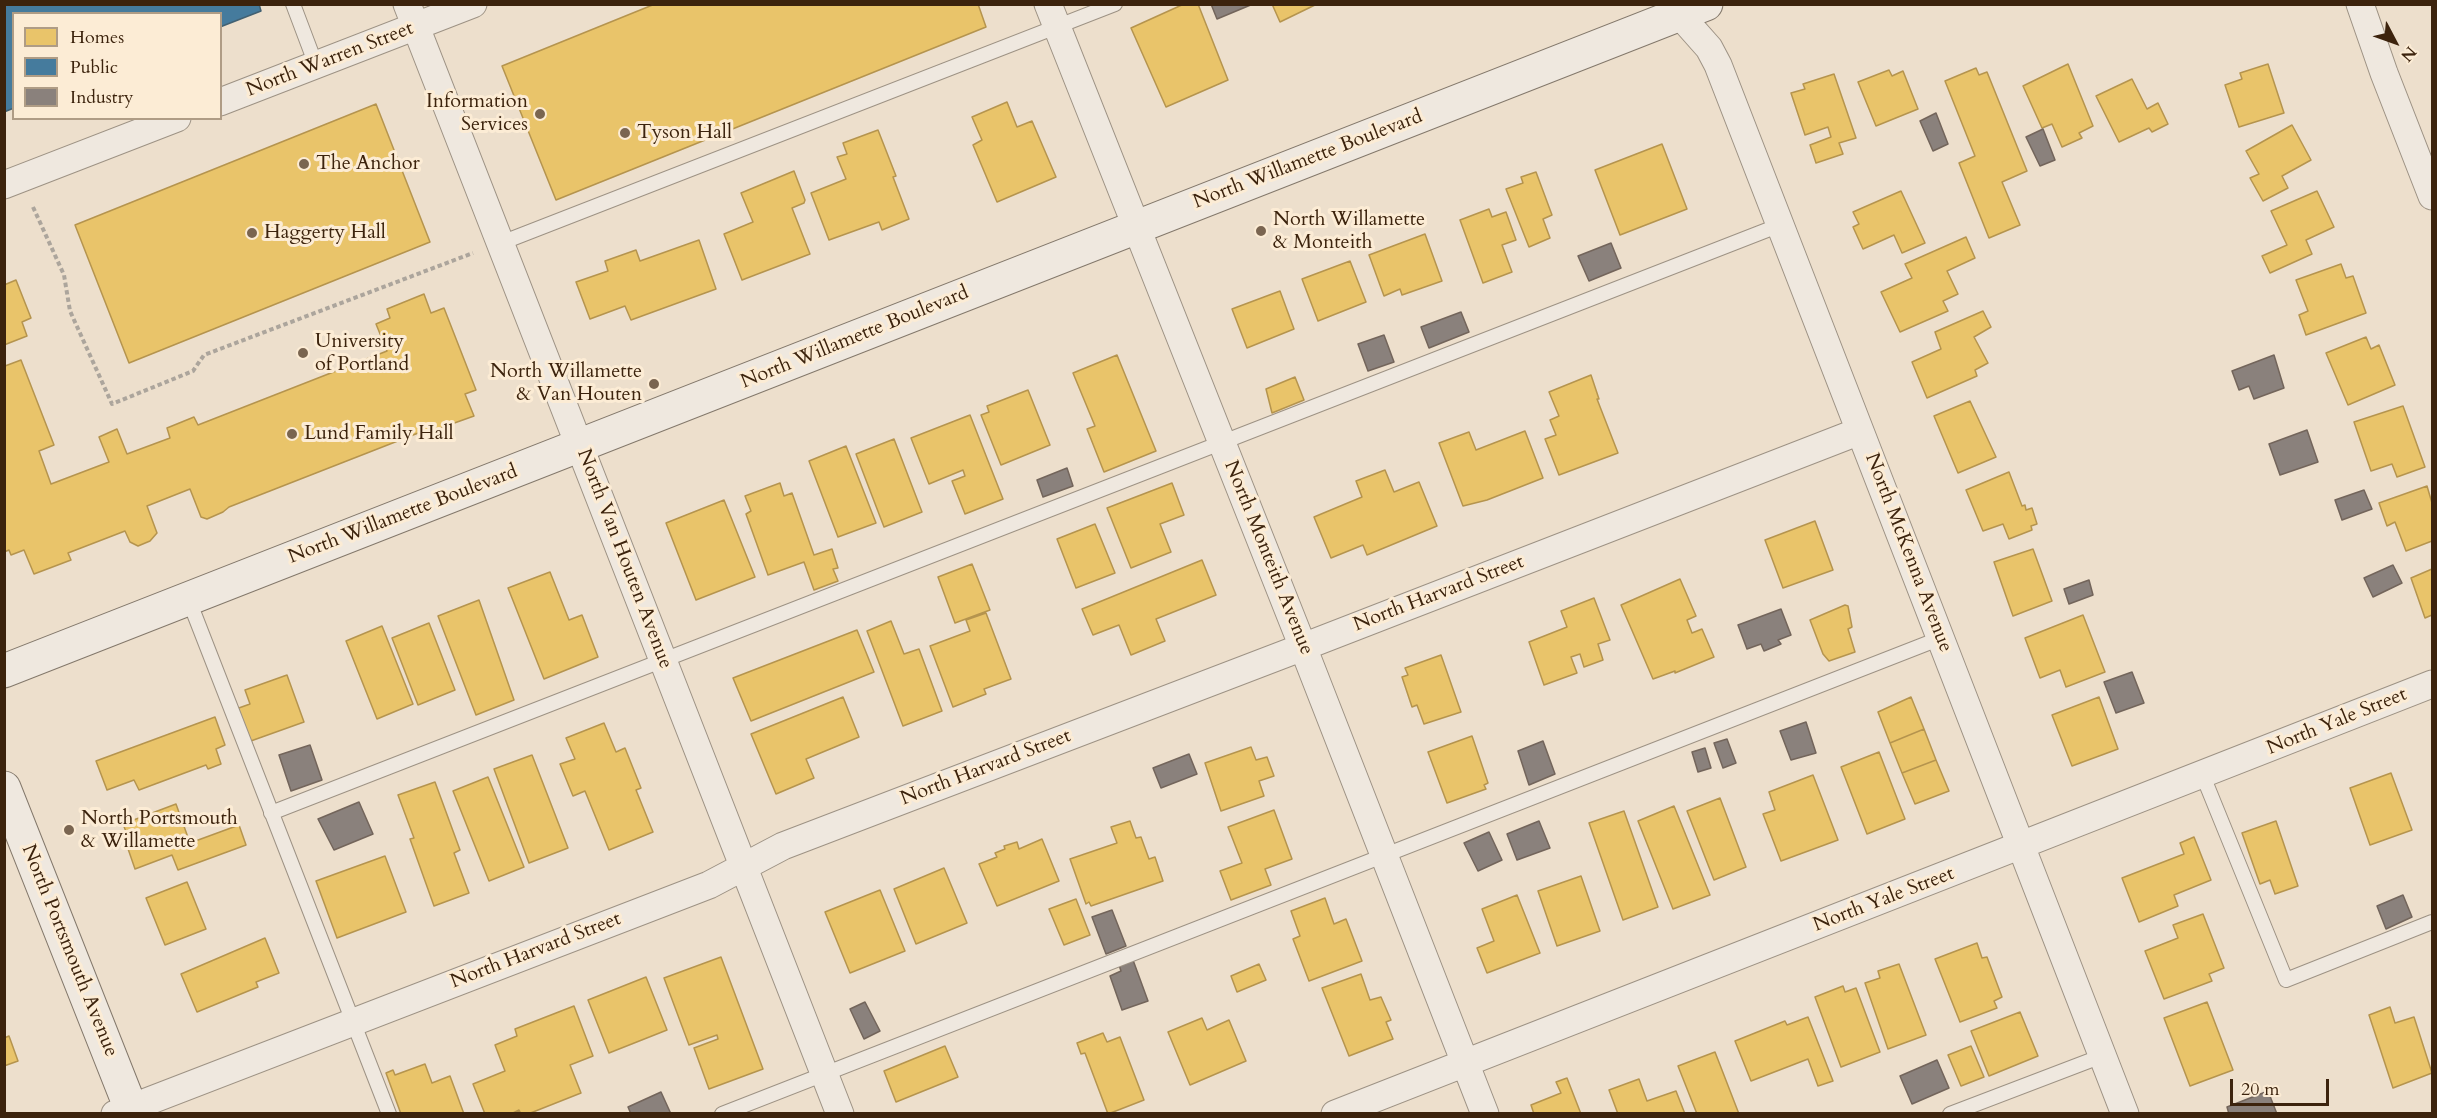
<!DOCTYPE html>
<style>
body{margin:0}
#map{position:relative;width:2437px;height:1118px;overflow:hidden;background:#eddfcc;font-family:Cardo,serif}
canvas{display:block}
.frame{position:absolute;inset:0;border:6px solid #3c230d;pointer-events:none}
.legend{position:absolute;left:12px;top:12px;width:210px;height:108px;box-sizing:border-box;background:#fcecd5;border:2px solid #af9c85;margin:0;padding:8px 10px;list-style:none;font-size:18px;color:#3c230d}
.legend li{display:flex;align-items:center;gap:12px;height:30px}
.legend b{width:30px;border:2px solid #af9c85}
.north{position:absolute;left:2365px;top:12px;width:60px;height:60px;-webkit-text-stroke:4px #fcecd5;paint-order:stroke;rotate:131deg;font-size:16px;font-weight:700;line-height:24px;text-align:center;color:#3c230d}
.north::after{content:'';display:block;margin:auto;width:21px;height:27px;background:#3c230d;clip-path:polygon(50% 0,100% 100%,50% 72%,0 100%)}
.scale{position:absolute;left:2230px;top:1079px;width:99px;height:27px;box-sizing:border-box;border:3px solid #3c230d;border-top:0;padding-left:8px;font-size:18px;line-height:21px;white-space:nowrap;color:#3c230d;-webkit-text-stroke:4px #fcecd5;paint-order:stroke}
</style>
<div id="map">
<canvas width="2437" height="1118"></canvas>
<div class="frame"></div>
<ul class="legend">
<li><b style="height:16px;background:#e9c46a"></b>Homes</li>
<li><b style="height:16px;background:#457b9d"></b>Public</li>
<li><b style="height:16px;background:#8a817c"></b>Industry</li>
</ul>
<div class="north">N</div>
<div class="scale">20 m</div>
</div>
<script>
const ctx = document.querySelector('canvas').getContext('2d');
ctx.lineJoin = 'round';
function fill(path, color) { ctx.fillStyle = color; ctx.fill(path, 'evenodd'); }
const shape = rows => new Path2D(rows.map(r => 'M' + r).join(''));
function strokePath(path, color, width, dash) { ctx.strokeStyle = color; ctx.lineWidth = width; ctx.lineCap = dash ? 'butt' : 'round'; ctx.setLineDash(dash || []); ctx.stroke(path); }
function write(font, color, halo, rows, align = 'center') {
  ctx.font = font + ' Cardo,serif'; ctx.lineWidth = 6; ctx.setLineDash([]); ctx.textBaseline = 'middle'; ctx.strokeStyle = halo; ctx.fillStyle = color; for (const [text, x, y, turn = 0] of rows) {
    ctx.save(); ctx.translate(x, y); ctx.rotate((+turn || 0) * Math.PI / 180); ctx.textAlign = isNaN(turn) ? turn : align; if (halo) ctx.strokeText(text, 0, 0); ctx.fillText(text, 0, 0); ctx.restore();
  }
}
const homes = shape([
 [655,4,978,4,986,27,556,200,502,66,655,4],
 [1184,4,1198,4,1228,80,1166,107,1131,28,1184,4],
 [1272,4,1317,4,1280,22,1272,4],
 [2068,64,2093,126,2079,133,2082,138,2062,147,2052,124,2042,128,2023,86,2068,64],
 [2268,64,2284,113,2239,127,2225,85,2242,79,2240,73,2268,64],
 [1976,68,1979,75,1987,72,2027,171,2002,182,2020,225,1989,238,1959,163,1975,156,1945,81,1976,68],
 [1889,70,1892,76,1903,71,1918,109,1876,126,1858,82,1889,70],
 [1834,74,1856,138,1839,143,1843,154,1816,163,1810,145,1831,137,1828,127,1805,135,1791,93,1805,89,1803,84,1834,74],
 [2132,79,2147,109,2158,103,2168,124,2152,132,2149,128,2119,142,2096,96,2132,79],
 [1007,102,1017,127,1032,121,1056,177,997,202,973,145,982,140,972,117,1007,102],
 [376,104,430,242,129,363,75,225,376,104],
 [2292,125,2311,160,2282,176,2288,188,2263,201,2250,178,2259,174,2246,151,2292,125],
 [878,130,896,176,893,177,909,219,882,230,879,222,829,240,811,193,846,179,837,157,847,154,843,143,878,130],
 [1662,144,1687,209,1620,235,1595,170,1662,144],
 [794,171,805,200,804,203,792,208,810,254,742,280,724,234,753,222,741,193,794,171],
 [1536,172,1552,215,1543,219,1550,238,1529,247,1506,189,1523,183,1521,177,1536,172],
 [1901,191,1925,243,1902,253,1894,235,1863,249,1853,227,1859,224,1853,212,1901,191],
 [2317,191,2334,227,2306,240,2312,254,2270,273,2262,256,2287,245,2271,211,2317,191],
 [1489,209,1492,217,1506,212,1516,240,1502,245,1512,272,1483,283,1460,220,1489,209],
 [1425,234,1442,281,1402,295,1400,289,1384,296,1369,255,1425,234],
 [1966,237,1975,258,1947,271,1958,294,1943,301,1948,311,1900,332,1881,292,1912,278,1905,264,1966,237],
 [699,240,716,289,631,320,625,306,590,319,576,282,608,271,605,261,636,250,640,261,699,240],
 [1350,261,1366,302,1318,321,1302,279,1350,261],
 [2341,264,2346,278,2353,276,2366,313,2306,335,2299,315,2308,311,2296,280,2341,264],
 [16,280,31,318,22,322,27,336,4,345,4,285,16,280],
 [1280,291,1294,329,1247,348,1232,309,1280,291],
 [424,294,431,313,444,308,476,390,465,394,474,416,432,431,431,428,229,507,223,512,207,519,201,517,190,489,147,506,157,533,150,541,138,546,130,542,125,531,68,553,71,560,34,574,24,550,11,555,9,550,4,552,4,364,5,366,21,360,54,445,39,451,51,484,109,462,99,437,117,429,127,454,170,438,167,428,194,417,198,425,387,351,376,324,390,318,387,309,424,294],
 [1983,311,1991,327,1974,337,1988,363,1975,370,1977,376,1927,398,1912,362,1941,349,1935,332,1983,311],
 [2366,337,2371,349,2379,345,2395,385,2348,405,2326,353,2366,337],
 [1117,355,1156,451,1104,472,1087,429,1095,426,1073,373,1117,355],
 [1591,375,1599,399,1597,399,1618,453,1559,475,1545,439,1556,435,1550,420,1559,416,1549,392,1591,375],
 [1295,377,1304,400,1272,413,1266,389,1295,377],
 [1028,390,1050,445,1001,465,981,415,989,412,987,406,1028,390],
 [1970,401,1996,457,1958,473,1934,416,1970,401],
 [2403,406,2425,467,2397,477,2392,464,2371,471,2354,422,2403,406],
 [970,415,1003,499,965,514,952,481,965,476,963,470,929,484,911,438,970,415],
 [1525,431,1543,478,1487,500,1463,506,1439,443,1469,432,1476,450,1525,431],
 [894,439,922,512,884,527,856,454,894,439],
 [846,446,876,523,838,537,809,461,846,446],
 [1385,470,1394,492,1419,482,1437,526,1367,555,1363,545,1331,558,1314,517,1362,497,1356,481,1385,470],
 [2009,472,2022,506,2025,505,2026,510,2032,508,2037,524,2031,526,2032,530,2009,539,2003,524,1983,531,1966,490,2009,472],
 [780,483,784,496,792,493,814,555,832,549,838,568,833,569,838,581,814,590,804,562,768,575,746,514,751,511,745,496,780,483],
 [1172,483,1184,515,1160,524,1171,552,1131,568,1107,508,1172,483],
 [2427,486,2432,503,2432,541,2406,551,2395,522,2387,526,2379,503,2427,486],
 [724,500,755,577,696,600,666,523,724,500],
 [1815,521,1833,570,1783,588,1765,540,1815,521],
 [1095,524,1115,573,1076,588,1057,539,1095,524],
 [2033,549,2052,601,2013,616,1994,562,2033,549],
 [1202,560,1216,595,1156,619,1165,641,1131,655,1119,625,1093,635,1082,609,1202,560],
 [972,564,990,610,955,623,938,577,972,564],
 [2432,569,2432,615,2425,618,2411,578,2432,569],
 [550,572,569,620,582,615,598,657,544,679,508,588,550,572],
 [1680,579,1696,616,1687,620,1692,633,1702,629,1714,657,1675,673,1675,671,1653,679,1621,605,1680,579],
 [1594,598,1610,640,1598,644,1603,660,1584,667,1580,654,1571,657,1577,673,1544,685,1529,642,1567,627,1561,611,1594,598],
 [479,600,514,700,476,715,438,616,479,600],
 [1845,605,1848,606,1852,627,1848,629,1855,652,1829,661,1823,654,1810,620,1845,605],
 [986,613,1011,679,984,689,986,694,953,707,930,646,970,631,966,620,986,613],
 [2083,615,2105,672,2066,687,2060,670,2040,678,2025,638,2083,615],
 [891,621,904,654,919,649,942,711,903,726,867,631,891,621],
 [429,623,455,690,418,705,392,638,429,623],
 [382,626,413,704,377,719,346,641,382,626],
 [857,630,874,672,751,721,733,678,857,630],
 [1441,655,1461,712,1424,724,1417,705,1412,707,1402,677,1408,675,1405,668,1441,655],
 [287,675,304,722,248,742,236,709,250,704,245,690,287,675],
 [843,697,859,737,806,759,814,778,776,794,751,734,843,697],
 [1911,697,1924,729,1890,743,1878,712,1911,697],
 [2099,697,2118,749,2072,766,2052,715,2099,697],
 [215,717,225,745,216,749,221,764,208,769,206,765,139,790,134,780,107,790,96,761,215,717],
 [604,723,616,752,625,748,641,788,636,790,653,832,609,850,585,791,573,796,560,764,575,759,566,738,604,723],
 [1924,729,1936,760,1902,773,1890,743,1924,729],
 [1472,736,1488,783,1484,785,1486,789,1447,803,1428,752,1472,736],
 [1251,747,1256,760,1267,757,1274,776,1259,781,1264,796,1221,811,1205,763,1251,747],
 [1879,752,1905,819,1867,834,1841,767,1879,752],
 [532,755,568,848,529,863,494,769,532,755],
 [1936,760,1949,791,1915,804,1902,773,1936,760],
 [2391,773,2412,830,2370,845,2350,788,2391,773],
 [1813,775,1838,840,1781,861,1763,814,1775,810,1769,792,1813,775],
 [488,777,524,867,489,881,453,791,488,777],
 [435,782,460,850,454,853,469,893,434,906,410,839,414,838,398,795,435,782],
 [1720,798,1746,867,1714,880,1687,811,1720,798],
 [176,804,190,843,239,825,246,845,178,870,172,855,135,869,126,843,130,842,123,824,176,804],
 [1674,806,1710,895,1673,909,1638,821,1674,806],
 [1274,810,1292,859,1265,869,1271,885,1231,900,1220,871,1242,863,1228,827,1274,810],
 [1624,811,1658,907,1623,920,1589,823,1624,811],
 [1130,821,1136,838,1141,837,1149,859,1155,857,1163,881,1091,906,1089,902,1086,904,1070,859,1117,843,1111,827,1130,821],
 [2276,821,2298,886,2275,894,2270,880,2260,884,2242,833,2276,821],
 [2194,837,2211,880,2174,895,2178,906,2139,922,2122,878,2184,854,2180,843,2194,837],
 [1042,839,1059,881,997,906,979,864,997,857,995,853,1005,849,1004,846,1017,842,1019,849,1042,839],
 [385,856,406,912,337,938,316,881,385,856],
 [944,868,967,923,916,944,894,889,944,868],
 [1581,876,1600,931,1557,946,1538,891,1581,876],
 [187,882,206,929,165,945,146,898,187,882],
 [880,890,905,951,850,973,825,912,880,890],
 [1517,895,1540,953,1487,973,1477,948,1494,941,1482,909,1517,895],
 [1325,898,1334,924,1346,919,1362,961,1309,981,1293,939,1300,936,1291,911,1325,898],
 [1076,899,1090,935,1064,945,1049,909,1076,899],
 [2203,914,2224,968,2209,974,2212,981,2164,999,2145,951,2178,938,2173,925,2203,914],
 [265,938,279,973,256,982,258,987,197,1012,181,974,265,938],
 [1977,943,1982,958,1987,957,2002,997,1994,1001,1997,1008,1960,1022,1935,959,1977,943],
 [721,957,763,1069,709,1089,694,1048,718,1039,717,1035,689,1045,664,978,721,957],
 [1259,964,1266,980,1237,992,1231,976,1259,964],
 [1899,964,1926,1035,1888,1049,1865,983,1880,978,1878,971,1899,964],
 [1361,974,1370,1000,1381,997,1391,1020,1386,1022,1393,1039,1349,1056,1322,988,1361,974],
 [646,977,667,1030,609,1053,588,1000,646,977],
 [1843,986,1845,992,1856,988,1880,1052,1841,1067,1815,997,1843,986],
 [2207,1002,2233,1070,2190,1086,2164,1018,2207,1002],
 [574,1006,593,1056,570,1065,581,1093,528,1114,521,1114,519,1110,511,1114,485,1114,473,1084,505,1071,495,1045,517,1036,515,1029,574,1006],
 [2390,1007,2395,1023,2414,1017,2432,1073,2393,1088,2369,1015,2390,1007],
 [2020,1012,2038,1056,1989,1076,1971,1031,2020,1012],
 [1808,1017,1833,1081,1818,1086,1808,1059,1751,1081,1735,1041,1785,1021,1787,1025,1808,1017],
 [1202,1018,1207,1030,1229,1020,1246,1061,1190,1085,1168,1032,1202,1018],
 [1103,1033,1107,1042,1120,1037,1144,1100,1108,1114,1085,1053,1081,1054,1077,1043,1103,1033],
 [9,1036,18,1061,4,1066,4,1038,9,1036],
 [945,1046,958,1077,896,1102,884,1071,945,1046],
 [1971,1046,1984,1077,1961,1086,1948,1055,1971,1046],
 [1715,1052,1739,1114,1697,1114,1678,1066,1715,1052],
 [425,1064,432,1083,450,1076,464,1114,401,1114,386,1073,393,1070,395,1075,425,1064],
 [1567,1078,1581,1114,1534,1114,1531,1105,1561,1093,1556,1082,1567,1078],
 [1639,1079,1647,1101,1676,1091,1685,1114,1618,1114,1609,1090,1639,1079]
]);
const public = shape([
 [4,4,259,4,261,11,220,27,220,14,14,14,14,108,4,112,4,4]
]);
const industry = shape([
 [1211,4,1253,4,1217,19,1211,4],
 [1936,113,1948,144,1933,151,1920,121,1936,113],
 [2043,129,2055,160,2040,166,2026,137,2043,129],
 [1611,243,1621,268,1589,281,1578,256,1611,243],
 [1461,312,1469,332,1429,348,1421,327,1461,312],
 [1384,335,1394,362,1368,371,1358,344,1384,335],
 [2274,355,2284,388,2254,399,2249,386,2239,390,2232,371,2274,355],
 [2307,430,2318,462,2280,475,2269,444,2307,430],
 [1067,468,1073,486,1043,497,1037,480,1067,468],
 [2364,490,2372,509,2342,520,2335,500,2364,490],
 [2393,565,2402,583,2373,597,2364,578,2393,565],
 [2089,580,2093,595,2069,604,2064,589,2089,580],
 [1781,609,1791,635,1778,640,1781,644,1764,651,1761,644,1747,649,1738,625,1781,609],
 [2132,672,2144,703,2116,713,2104,682,2132,672],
 [1806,722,1816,753,1791,760,1780,731,1806,722],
 [1727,739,1736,763,1723,768,1714,743,1727,739],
 [1543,741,1555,774,1529,785,1518,751,1543,741],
 [310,745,322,780,291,791,279,755,310,745],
 [1705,748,1711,768,1698,772,1692,752,1705,748],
 [1189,754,1197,774,1161,788,1153,768,1189,754],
 [359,802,373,834,334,850,318,819,359,802],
 [1539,821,1550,848,1517,860,1507,834,1539,821],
 [1489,832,1502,860,1478,871,1464,843,1489,832],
 [2403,895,2412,917,2386,929,2377,906,2403,895],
 [1112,910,1126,946,1106,954,1092,917,1112,910],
 [1133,960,1148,1001,1122,1010,1110,976,1121,971,1119,965,1133,960],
 [865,1002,880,1031,864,1039,850,1009,865,1002],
 [1937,1060,1949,1088,1912,1104,1900,1076,1937,1060],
 [2268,1091,2277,1114,2229,1114,2227,1107,2268,1091],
 [661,1092,671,1114,631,1114,628,1107,661,1092]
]);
const path = shape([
 [33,207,64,275,70,311,112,404,193,371,204,355,473,253]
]);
const lane = shape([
 [293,4,316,65],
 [501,243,1115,4],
 [188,598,389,1114],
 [2203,776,2286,980,2432,922],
 [271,813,1780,225],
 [722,1114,1941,638],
 [1950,1114,2102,1056]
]);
const street = shape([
 [407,4,840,1114],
 [1048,4,1303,647,1485,1114],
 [1670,4,1709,48,1718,65,2125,1114],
 [2360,4,2384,73,2432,196],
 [220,102,473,4],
 [4,185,177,118],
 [115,1114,709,885,783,846,1303,647,1860,431],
 [1335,1114,2432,684]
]);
const secondary = shape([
 [4,671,1706,4],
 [4,788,133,1114]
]);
const markers = [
 [540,114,6,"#7a6550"],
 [625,133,6,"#7a6550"],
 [304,164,6,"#7a6550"],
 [1261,231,6,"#7a6550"],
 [252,233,6,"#7a6550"],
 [303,353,6,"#7a6550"],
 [654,384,6,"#7a6550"],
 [292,434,6,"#7a6550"],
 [69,830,6,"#7a6550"]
];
const streetNames = [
 ["North Warren Street",330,60,-21],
 ["North Willamette Boulevard",1308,160,-21],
 ["North Willamette Boulevard",855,338,-22],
 ["North Willamette Boulevard",403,515,-21],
 ["North McKenna Avenue",1908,553,69],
 ["North Monteith Avenue",1268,558,68],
 ["North Van Houten Avenue",624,559,69],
 ["North Harvard Street",1439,594,-21],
 ["North Yale Street",2337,722,-22],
 ["North Harvard Street",986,768,-21],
 ["North Yale Street",1884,900,-21],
 ["North Portsmouth Avenue",69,951,68],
 ["North Harvard Street",536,951,-21]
];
const poiNames = [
 ["Information",528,102,"right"],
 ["Services",528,125,"right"],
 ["Tyson Hall",637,133],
 ["The Anchor",316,164],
 ["North Willamette",1273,220],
 ["& Monteith",1273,243],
 ["Haggerty Hall",264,233],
 ["University",315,342],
 ["of Portland",315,365],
 ["North Willamette",642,372,"right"],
 ["& Van Houten",642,395,"right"],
 ["Lund Family Hall",304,434],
 ["North Portsmouth",81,819],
 ["& Willamette",81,842]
];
fill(homes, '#e9c46a');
strokePath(homes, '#b5944e', 1.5);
fill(public, '#457b9d');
strokePath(public, '#426172', 1.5);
fill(industry, '#8a817c');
strokePath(industry, '#73655b', 1.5);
strokePath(lane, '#9d9284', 16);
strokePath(street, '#9d9284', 29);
strokePath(secondary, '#83786b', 35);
strokePath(path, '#aca59c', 4, [4.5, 3]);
strokePath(lane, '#efe8df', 14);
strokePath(street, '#efe8df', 27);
strokePath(secondary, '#efe8df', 33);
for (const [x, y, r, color] of markers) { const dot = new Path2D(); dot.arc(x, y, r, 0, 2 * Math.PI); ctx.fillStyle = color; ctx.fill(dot); strokePath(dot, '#fcecd5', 2); }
write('20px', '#3c230d', '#fcecd5', streetNames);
write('20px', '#3c230d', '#fcecd5', poiNames, 'left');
</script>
